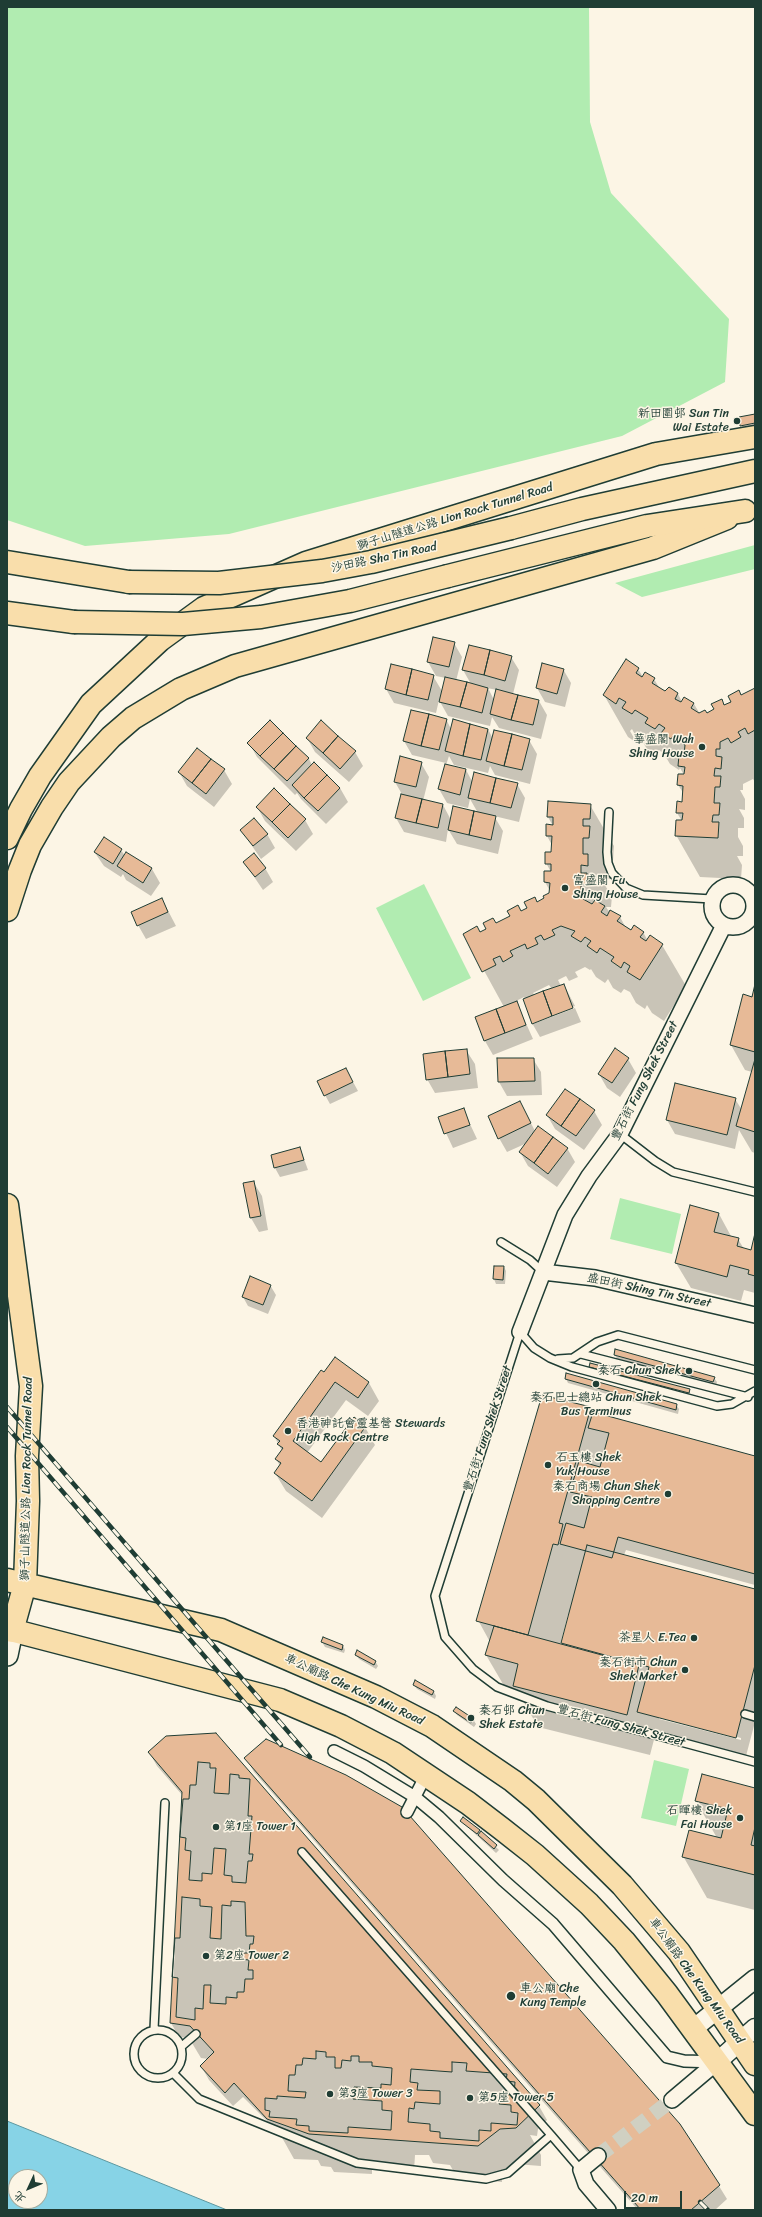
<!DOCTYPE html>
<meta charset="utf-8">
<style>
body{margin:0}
#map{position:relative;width:762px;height:2217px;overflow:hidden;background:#fcf5e5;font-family:Sriracha,"LXGW WenKai TC",sans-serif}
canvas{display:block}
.frame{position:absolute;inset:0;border:8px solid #1f3d34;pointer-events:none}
.north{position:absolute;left:8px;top:2169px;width:40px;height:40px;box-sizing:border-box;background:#fcf5e5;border:1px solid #a4ab9e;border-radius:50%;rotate:226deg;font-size:11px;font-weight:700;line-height:16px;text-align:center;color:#1f3d34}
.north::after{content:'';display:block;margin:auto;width:14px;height:18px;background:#1f3d34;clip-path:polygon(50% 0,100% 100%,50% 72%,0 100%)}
.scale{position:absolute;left:624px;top:2191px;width:58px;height:18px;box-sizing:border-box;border:2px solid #1f3d34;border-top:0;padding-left:5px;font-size:12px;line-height:14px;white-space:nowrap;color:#1f3d34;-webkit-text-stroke:3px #fcf5e5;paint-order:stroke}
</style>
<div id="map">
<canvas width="762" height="2217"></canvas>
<div class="frame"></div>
<div class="north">北</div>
<div class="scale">20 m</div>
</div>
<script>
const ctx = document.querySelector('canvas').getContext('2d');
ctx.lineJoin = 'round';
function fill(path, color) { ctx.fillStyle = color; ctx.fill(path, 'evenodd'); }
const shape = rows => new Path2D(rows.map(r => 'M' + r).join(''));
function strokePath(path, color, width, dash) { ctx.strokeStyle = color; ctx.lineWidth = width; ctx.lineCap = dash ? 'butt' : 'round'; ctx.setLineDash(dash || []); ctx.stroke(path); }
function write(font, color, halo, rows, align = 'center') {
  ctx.font = font + ' Sriracha,"LXGW WenKai TC",sans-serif'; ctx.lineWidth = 3; ctx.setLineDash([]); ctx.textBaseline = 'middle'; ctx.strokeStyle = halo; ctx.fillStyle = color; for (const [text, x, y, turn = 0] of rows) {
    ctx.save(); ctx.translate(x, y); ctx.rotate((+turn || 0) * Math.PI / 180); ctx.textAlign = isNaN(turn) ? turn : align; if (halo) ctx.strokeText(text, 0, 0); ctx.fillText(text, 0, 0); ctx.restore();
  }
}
const green = shape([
 [7,7,589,7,590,122,611,193,729,319,725,382,622,436,229,534,85,546,7,520],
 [755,545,755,569,642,597,615,583],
 [424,884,471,978,423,1001,376,908],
 [620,1198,681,1214,672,1254,610,1239],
 [654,1760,689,1769,676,1826,641,1818]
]);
const water = shape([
 [7,2121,227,2210,7,2210,7,2121],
 [16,2177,40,2177,40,2201,16,2201,16,2177]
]);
const shadow = shape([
 [755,415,755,428,744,430,741,425],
 [454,643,462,657,456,681,471,684,463,670,511,657,519,670,513,694,539,701,547,715,541,739,499,728,492,717,490,726,448,716,439,700,436,713,394,703,386,689,433,676,442,691,446,678,436,676,428,662],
 [487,688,497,690,494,700,489,690],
 [563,669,571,683,565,707,545,702,537,688],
 [638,669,643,677,654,679,660,689,666,693,669,688,678,694,682,702,685,698,694,704,700,714,707,714,755,689,755,782,753,779,743,784,743,790,740,790,745,799,745,810,739,809,744,818,744,828,738,828,738,837,743,846,743,856,737,856,742,865,741,879,700,877,676,835,682,821,677,813,683,803,684,794,678,785,684,775,680,768,679,770,670,764,664,754,659,750,656,755,647,749,642,741,640,744,632,729,630,731,637,743,628,737,604,695],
 [446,719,451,729,488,729,493,739,529,740,537,754,530,784,495,775,490,766,488,773,454,765,449,756,446,765,466,770,473,783,517,784,525,798,519,822,494,816,503,831,498,854,457,844,448,829,446,842,404,832,396,818,403,796,395,782,421,763,429,777,423,801,443,805,451,820,478,813,470,799,468,808,447,803,439,789,446,763,412,755,404,741],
 [270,721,309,759,312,765,314,764,340,788,348,802,326,824,301,799,297,793,295,795,257,757,249,743],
 [307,738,355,752,363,766,349,782,315,752],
 [224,770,232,784,214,807,187,786,179,772],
 [274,789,305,820,313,834,296,851,265,821,257,807],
 [590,805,614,846,613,860,608,860,613,869,612,879,607,879,606,887,612,896,611,907,606,907,610,913,620,917,626,928,631,931,643,932,648,941,662,945,686,986,664,1021,652,1013,647,1005,645,1009,636,1003,630,992,624,989,621,993,613,988,608,979,605,983,596,977,591,969,590,970,585,967,575,972,578,977,569,981,566,976,558,980,561,986,564,985,575,1006,533,1022,533,1024,575,1008,581,1022,540,1037,532,1023,524,997,516,1001,533,1039,493,1055,485,1041,476,1017,504,1007,464,934,480,933,546,898,550,891,545,882,545,872,551,872,546,863,552,853,552,845,547,836,553,826,548,817],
 [549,985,552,989,535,996,533,993],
 [241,830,267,834,275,848,261,859],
 [121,850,125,856,127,853,152,869,160,883,151,896,126,880,123,874,121,877,104,866,95,853],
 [244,862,265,868,273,882,263,890],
 [162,899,176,926,146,939,138,925],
 [755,988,755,1153,752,1152,739,1130,735,1149,675,1134,667,1120,735,1099,742,1110,752,1072,745,1070,731,1045],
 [466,1050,475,1064,478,1088,435,1093,427,1079],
 [498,1059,533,1059,541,1072,542,1095,507,1096,499,1082],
 [628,1059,636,1073,620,1097,607,1088,599,1074],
 [346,1069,358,1091,330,1104,325,1095],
 [520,1102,535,1131,567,1148,575,1162,557,1187,528,1166,520,1152,527,1143,507,1152,499,1138],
 [463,1109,477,1139,453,1148,439,1118],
 [594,1111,602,1125,584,1150,555,1129,547,1115],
 [300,1148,308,1170,280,1177,275,1168],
 [254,1183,262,1196,268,1230,259,1232,251,1218],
 [719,1214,732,1238,738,1239,744,1249,751,1251,755,1237,755,1293,744,1290,741,1301,691,1288,676,1263],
 [495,1267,504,1267,506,1271,505,1284,496,1284,494,1279],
 [270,1285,276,1295,268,1314,248,1306,243,1297],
 [615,1355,714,1378,717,1382,716,1386,617,1359],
 [335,1358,369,1383,379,1401,368,1416,346,1400,307,1453,322,1463,365,1427,375,1445,322,1518,286,1491,275,1473,280,1466,276,1459,282,1451,274,1436],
 [590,1367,689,1389,691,1397,593,1372],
 [566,1379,676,1405,679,1409,678,1414,568,1383],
 [590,1408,593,1413,755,1457,755,1585,626,1550,624,1555,755,1590,755,1722,746,1756,656,1732,650,1755,538,1727,522,1699,510,1696,486,1655,490,1642,478,1620],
 [568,1615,570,1615,562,1643,564,1646,560,1645],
 [659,1716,741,1738,741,1740,659,1719],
 [322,1642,343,1645,345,1650,344,1653,325,1647],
 [356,1655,375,1661,378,1666,376,1669,359,1659],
 [416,1682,434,1692,436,1696,435,1699,417,1689,414,1685],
 [454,1711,473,1719,476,1724,474,1727,457,1715],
 [216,1734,539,2106,547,2120,538,2129,537,2136,530,2135,541,2155,541,2166,515,2164,514,2172,502,2171,502,2182,465,2179,454,2172,450,2165,433,2163,429,2155,415,2155,414,2171,372,2168,372,2174,334,2172,331,2167,321,2166,318,2160,294,2159,280,2134,243,2097,233,2106,209,2080,201,2066,208,2059,201,2058,189,2038,179,2037,171,2023,183,1796,157,1766,149,1752],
 [266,1740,309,1758,363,1785,719,2186,727,2199,715,2210,638,2210,254,1772,246,1758],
 [755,1789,755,1910,707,1898,683,1856,717,1838,696,1801],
 [461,1821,479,1831,499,1850,496,1853]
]);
const building = shape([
 [755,414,755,423,740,426,739,417,755,414],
 [433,637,455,642,449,667,427,662,433,637],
 [469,645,490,650,484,675,462,670,469,645],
 [490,650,512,656,505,681,484,675,490,650],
 [626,659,639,668,636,673,642,677,645,672,655,678,652,683,665,691,669,687,678,693,675,699,681,702,684,697,694,703,691,708,699,713,705,710,707,713,714,709,711,704,722,699,724,705,731,702,728,696,739,690,741,695,755,688,755,730,748,734,745,728,738,732,741,737,731,743,728,738,720,742,720,749,716,749,716,756,722,757,721,769,715,768,714,776,721,776,720,787,715,787,714,803,720,803,719,815,713,815,712,822,719,822,718,838,675,836,676,820,682,820,683,813,676,813,677,801,682,802,683,786,677,785,678,774,684,774,685,767,678,766,679,755,684,755,685,745,679,741,681,739,674,735,671,739,661,733,665,728,659,724,655,729,645,723,648,718,635,710,632,714,622,708,626,702,619,698,616,704,603,695,626,659],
 [542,663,564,669,557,694,536,688,542,663],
 [391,664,412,669,406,695,385,689,391,664],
 [412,669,434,675,428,700,406,695,412,669],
 [445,677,467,682,460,707,439,702,445,677],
 [467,682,488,688,482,713,460,707,467,682],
 [496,689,518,695,511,720,490,714,496,689],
 [518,695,539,700,533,725,511,720,518,695],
 [411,710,429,714,421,746,403,741,411,710],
 [429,714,447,719,439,750,421,746,429,714],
 [453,719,470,724,463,756,445,751,453,719],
 [270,720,283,733,260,756,247,743,270,720],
 [321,720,338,736,323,753,306,738,321,720],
 [470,724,488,729,481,760,463,756,470,724],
 [494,730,512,734,504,766,486,761,494,730],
 [283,733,296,746,274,769,260,756,283,733],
 [512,734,530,739,522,770,504,766,512,734],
 [338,736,356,751,340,769,323,753,338,736],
 [296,746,309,758,287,781,274,769,296,746],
 [197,748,211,759,192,783,178,772,197,748],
 [400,756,422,762,416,787,394,782,400,756],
 [211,759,225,769,206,794,192,783,211,759],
 [314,762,327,775,304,798,292,785,314,762],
 [445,764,466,769,460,795,438,789,445,764],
 [474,772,496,778,490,803,468,798,474,772],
 [327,775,340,788,318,811,304,798,327,775],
 [496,778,518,783,511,808,490,803,496,778],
 [274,788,290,804,272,822,256,807,274,788],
 [401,794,422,799,416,823,395,818,401,794],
 [422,799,443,804,438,828,416,823,422,799],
 [548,801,591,804,590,819,583,819,583,826,590,826,589,838,583,838,583,854,588,854,588,866,581,865,581,873,587,873,587,885,581,884,581,892,584,893,583,899,592,904,595,900,605,906,601,912,607,916,610,910,621,916,617,921,631,930,634,925,644,932,640,937,646,941,650,935,663,944,640,980,627,972,630,966,624,962,621,968,611,961,614,957,600,948,597,953,587,946,591,941,585,937,581,942,571,936,575,931,561,926,552,930,555,935,544,940,541,935,535,938,538,944,527,949,525,944,510,951,513,956,503,962,500,956,493,959,496,965,482,972,463,934,477,926,480,932,486,929,483,923,493,918,496,923,510,916,507,911,518,905,521,911,527,908,524,902,535,897,537,902,544,898,543,896,549,893,550,883,544,882,544,871,551,871,551,864,545,864,545,852,551,852,552,836,546,836,546,824,553,825,553,817,547,817,548,801],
 [290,804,306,819,288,838,272,822,290,804],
 [453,806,474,811,469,835,448,830,453,806],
 [474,811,496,816,491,840,469,835,474,811],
 [254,818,268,834,253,846,240,830,254,818],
 [104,837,122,849,113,864,94,852,104,837],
 [126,852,152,868,143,883,117,866,126,852],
 [254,853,266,868,255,877,243,862,254,853],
 [162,898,168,912,137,926,131,912,162,898],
 [564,984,573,1008,552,1016,543,991,564,984],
 [755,984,755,1052,730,1045,743,994,752,997,755,984],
 [543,991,552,1016,532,1024,523,999,543,991],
 [517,1001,526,1025,505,1033,496,1009,517,1001],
 [496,1009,505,1033,484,1041,475,1017,496,1009],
 [615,1048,629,1058,612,1083,598,1074,615,1048],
 [467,1049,470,1074,448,1077,445,1051,467,1049],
 [445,1051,448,1077,426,1080,423,1054,445,1051],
 [497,1058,534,1058,535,1081,498,1082,497,1058],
 [755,1059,755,1132,736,1126,755,1059],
 [346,1068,353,1082,324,1096,317,1081,346,1068],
 [675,1083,736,1098,727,1135,666,1120,675,1083],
 [565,1089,580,1099,561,1126,546,1115,565,1089],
 [580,1099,595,1110,576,1136,561,1126,580,1099],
 [520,1101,531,1123,498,1139,488,1116,520,1101],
 [464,1108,470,1125,444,1134,438,1117,464,1108],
 [538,1126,553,1137,534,1163,519,1152,538,1126],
 [553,1137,568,1148,548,1174,534,1163,553,1137],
 [300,1147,304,1160,274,1168,271,1155,300,1147],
 [254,1181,261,1216,250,1218,243,1183,254,1181],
 [690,1205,719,1213,714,1232,739,1238,737,1246,751,1250,755,1233,755,1276,748,1274,749,1270,730,1265,727,1277,675,1263,690,1205],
 [494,1266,504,1266,503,1280,493,1279,494,1266],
 [250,1276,271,1285,263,1305,242,1297,250,1276],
 [615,1349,715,1377,713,1382,614,1355,615,1349],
 [335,1357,369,1382,358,1398,335,1382,293,1441,321,1462,354,1417,366,1426,312,1501,274,1473,281,1463,275,1459,283,1448,277,1444,280,1441,273,1436,321,1370,324,1372,335,1357],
 [590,1363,690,1389,689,1393,589,1367,590,1363],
 [566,1373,677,1404,676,1410,565,1379,566,1373],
 [542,1395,591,1407,559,1523,563,1524,558,1545,553,1544,528,1635,476,1621,542,1395],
 [593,1412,755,1456,755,1574,618,1537,612,1558,560,1544,566,1523,584,1528,592,1497,570,1492,579,1461,600,1467,609,1433,588,1428,593,1412],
 [587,1545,755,1589,755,1665,736,1738,637,1712,649,1667,561,1643,587,1545],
 [494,1626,639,1665,627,1715,513,1686,518,1664,485,1655,494,1626],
 [323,1637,343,1645,342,1650,321,1642,323,1637],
 [357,1650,376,1661,374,1665,355,1655,357,1650],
 [415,1680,434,1691,432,1695,413,1685,415,1680],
 [456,1707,474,1719,471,1723,453,1711,456,1707],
 [216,1733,540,2105,516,2128,500,2129,478,2146,309,2134,267,2119,234,2083,225,2093,200,2066,214,2052,190,2026,170,2023,182,1792,148,1752,166,1736,216,1733],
 [266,1739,346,1775,402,1807,680,2124,720,2185,691,2210,641,2210,244,1758,266,1739],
 [198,1762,210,1763,210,1768,216,1768,214,1793,229,1794,230,1774,239,1775,239,1778,250,1779,248,1816,252,1816,249,1854,253,1854,252,1861,248,1861,246,1883,232,1882,232,1876,224,1875,226,1849,214,1848,212,1874,202,1873,202,1881,189,1880,191,1851,185,1850,186,1838,180,1837,183,1799,189,1799,190,1785,196,1785,198,1762],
 [702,1774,755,1788,755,1827,751,1845,755,1846,755,1875,682,1857,689,1830,721,1838,728,1809,695,1801,702,1774],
 [463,1817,480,1830,477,1834,460,1821,463,1817],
 [481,1831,497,1845,494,1849,478,1835,481,1831],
 [182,1897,200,1899,200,1906,212,1907,210,1938,221,1939,222,1905,231,1906,231,1901,245,1902,246,1936,254,1936,253,1944,250,1944,249,1953,239,1953,238,1959,249,1960,248,1970,253,1970,253,1979,245,1979,244,1992,237,1992,237,1998,226,1997,226,2004,210,2003,211,1985,204,1985,203,2009,195,2008,195,2020,176,2017,178,1978,172,1977,175,1938,180,1938,182,1897],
 [316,2051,326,2052,326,2057,335,2057,335,2068,341,2068,342,2060,351,2061,351,2056,359,2056,359,2062,372,2062,372,2066,392,2068,391,2085,381,2084,381,2088,354,2087,353,2099,382,2101,382,2110,392,2111,391,2130,348,2127,348,2133,309,2131,309,2126,296,2125,297,2119,269,2117,270,2111,265,2110,265,2098,277,2099,277,2096,305,2098,306,2092,288,2091,289,2075,295,2075,296,2065,302,2065,303,2058,316,2059,316,2051],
 [452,2062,467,2063,466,2071,507,2074,506,2081,515,2082,514,2095,500,2094,499,2104,511,2105,511,2112,518,2113,517,2125,491,2123,491,2131,479,2130,479,2141,440,2138,440,2132,430,2131,430,2124,408,2122,409,2108,414,2109,415,2102,440,2104,440,2091,417,2090,418,2083,410,2082,411,2069,452,2072,452,2062]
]);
const minorTunnel = shape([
 [598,2156,672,2100]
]);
const service = shape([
 [609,812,607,852,608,863,612,873,626,888,643,895,712,899],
 [754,907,755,907],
 [620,1134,655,1161,673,1172,755,1192],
 [501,1242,530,1260,543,1272],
 [581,1354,748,1397],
 [558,1359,573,1358,597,1342,618,1335,755,1370],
 [755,1391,732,1404,717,1406,572,1367,550,1358,534,1348,520,1332,435,1596,445,1637,473,1669,497,1687,547,1706,755,1762],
 [745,1714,755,1717],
 [302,1852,551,2135],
 [154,2029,165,1803],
 '134 2054a24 24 0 1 1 48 0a24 24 0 1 1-48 0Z',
 [182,2046,196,2034],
 [173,2073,199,2099,357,2163,486,2179,508,2173,551,2135,581,2170]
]);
const pedestrian = shape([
 [334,1751,364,1766,415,1797,439,1817,503,1880,553,1924,667,2057,684,2061,717,2062],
 [407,1812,426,1775]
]);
const minor = shape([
 '712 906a21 21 0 1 1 42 0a21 21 0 1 1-42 0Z',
 [543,1272,595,1278,755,1315],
 [520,1332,565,1215,589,1176,620,1134,724,925],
 [672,2100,717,2062],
 [598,2156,581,2170,586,2184,608,2210]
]);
const tertiary = shape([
 [693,2029,755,1979],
 [717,2062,755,2028]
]);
const secondary = shape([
 [7,1655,12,1631]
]);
const primary = shape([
 [7,838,21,809,40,776,91,704,160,640,204,608,306,563,656,454,755,437],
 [7,910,20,870,30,845,52,807,69,782,111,737,133,718,181,689,235,666,653,548,727,518],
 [7,1205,31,1386,27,1456,28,1501,25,1584,12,1631],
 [7,1580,221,1630,376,1697,432,1726,513,1781,536,1800,622,1885,679,1952,755,2064],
 [7,1629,280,1700,341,1726,393,1753,468,1803,502,1829,535,1855,589,1904,624,1941,667,1994,755,2114]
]);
const motorway = shape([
 [511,528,582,509,755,471],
 [7,562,129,582],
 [448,576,647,526,745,511],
 [7,613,74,622]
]);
const rail = shape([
 [7,1407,310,1757],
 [7,1427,281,1745],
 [700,2202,708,2210]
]);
const motorwayBridge = shape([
 [129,582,219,583,322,571,371,562,511,528],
 [74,622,183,624,261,617,350,601,448,576]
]);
const markers = [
 [737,421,4,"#1f3d34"],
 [702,747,4,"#1f3d34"],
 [565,888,4,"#1f3d34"],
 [689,1371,4,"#1f3d34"],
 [596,1384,4,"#1f3d34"],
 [288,1431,4,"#1f3d34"],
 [548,1465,4,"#1f3d34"],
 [668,1494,4,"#1f3d34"],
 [694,1638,4,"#1f3d34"],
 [685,1670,4,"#1f3d34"],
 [471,1718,4,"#1f3d34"],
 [740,1818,4,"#1f3d34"],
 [216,1827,4,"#1f3d34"],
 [206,1956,4,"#1f3d34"],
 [511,1996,5,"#1f3d34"],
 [330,2094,4,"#1f3d34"],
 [470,2098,4,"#1f3d34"]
];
const poiNames = [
 ["新田圍邨 Sun Tin",729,414,"right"],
 ["Wai Estate",729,428,"right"],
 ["華盛閣 Wah",694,740,"right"],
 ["Shing House",694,754,"right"],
 ["富盛閣 Fu",573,881],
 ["Shing House",573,895],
 ["秦石 Chun Shek",681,1371,"right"],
 ["秦石巴士總站 Chun Shek",596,1398,"center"],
 ["Bus Terminus",596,1412,"center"],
 ["香港神託會靈基營 Stewards",296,1424],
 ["High Rock Centre",296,1438],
 ["石玉樓 Shek",556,1458],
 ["Yuk House",556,1472],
 ["秦石商場 Chun Shek",660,1487,"right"],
 ["Shopping Centre",660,1501,"right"],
 ["茶星人 E.Tea",686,1638,"right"],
 ["秦石街市 Chun",677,1663,"right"],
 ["Shek Market",677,1677,"right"],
 ["秦石邨 Chun",479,1711],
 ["Shek Estate",479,1725],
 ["石暉樓 Shek",732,1811,"right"],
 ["Fai House",732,1825,"right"],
 ["第1座 Tower 1",224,1827],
 ["第2座 Tower 2",214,1956],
 ["車公廟 Che",520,1989],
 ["Kung Temple",520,2003],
 ["第3座 Tower 3",338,2094],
 ["第5座 Tower 5",478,2098]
];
const streetNames = [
 ["獅子山隧道公路 Lion Rock Tunnel Road",455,517,-17],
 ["沙田路 Sha Tin Road",384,558,-12],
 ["豐石街 Fung Shek Street",645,1081,-63],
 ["盛田街 Shing Tin Street",649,1291,12],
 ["豐石街 Fung Shek Street",488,1429,-72],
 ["獅子山隧道公路 Lion Rock Tunnel Road",27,1479,-89],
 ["車公廟路 Che Kung Miu Road",354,1690,25],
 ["豐石街 Fung Shek Street",621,1726,15],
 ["車公廟路 Che Kung Miu Road",696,1981,54]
];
fill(green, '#b1ecb1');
fill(water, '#87d3e6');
strokePath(water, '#5d979f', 1);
fill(shadow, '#0003');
fill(building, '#e7ba97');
strokePath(building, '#1f3d34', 1);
strokePath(minorTunnel, '#d0d0c2', 15, [15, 8]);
strokePath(service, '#1f3d34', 10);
strokePath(pedestrian, '#1f3d34', 14);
strokePath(minor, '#1f3d34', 18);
strokePath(tertiary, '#1f3d34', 21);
strokePath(secondary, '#1f3d34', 24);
strokePath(primary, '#1f3d34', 25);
strokePath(motorway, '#1f3d34', 25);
strokePath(service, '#fcf5e5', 7);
strokePath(pedestrian, '#fcf5e5', 11);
strokePath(minor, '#fcf5e5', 15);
strokePath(tertiary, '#fcf5e5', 18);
strokePath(secondary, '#fcf5e5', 21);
strokePath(primary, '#f9deab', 22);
strokePath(motorway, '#f9deab', 22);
strokePath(rail, '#1f3d34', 4.5);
strokePath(rail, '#fcf5e5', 3, [9]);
strokePath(motorwayBridge, '#1f3d34', 25, []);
strokePath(motorwayBridge, '#f9deab', 22);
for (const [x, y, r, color] of markers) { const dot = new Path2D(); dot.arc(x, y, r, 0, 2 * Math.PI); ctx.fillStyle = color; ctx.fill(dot); strokePath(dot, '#fcf5e5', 1.5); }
write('12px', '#1f3d34', '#fcf5e5', poiNames, 'left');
write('12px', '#1f3d34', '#fcf5e5', streetNames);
</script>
